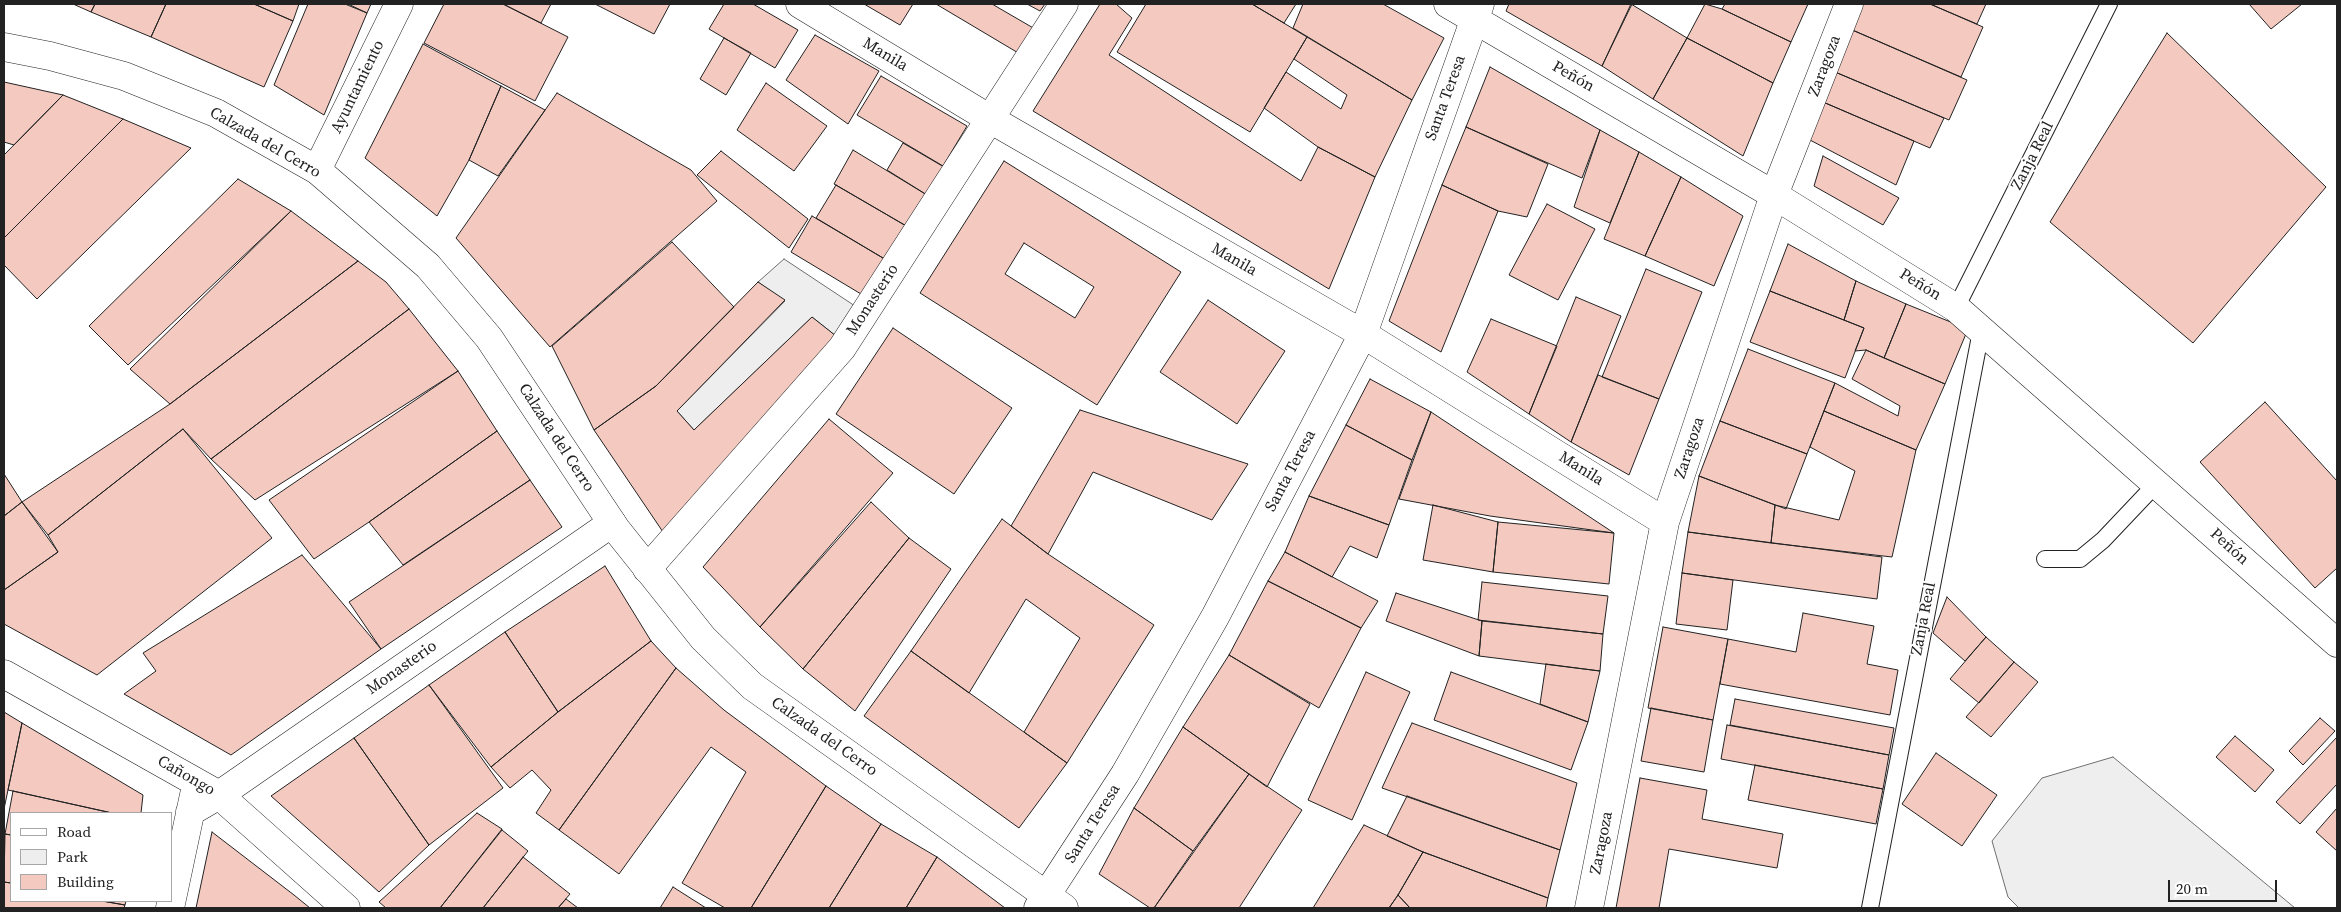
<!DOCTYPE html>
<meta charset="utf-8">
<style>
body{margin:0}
#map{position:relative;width:2341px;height:912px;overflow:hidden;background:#fff;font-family:"Source Serif 4",serif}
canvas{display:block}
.frame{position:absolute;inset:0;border:5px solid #222;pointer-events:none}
.legend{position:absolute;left:10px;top:812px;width:162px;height:90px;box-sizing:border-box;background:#fff;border:1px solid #a7a7a7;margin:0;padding:6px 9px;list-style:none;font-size:15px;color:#222}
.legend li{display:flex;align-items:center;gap:10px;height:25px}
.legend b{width:25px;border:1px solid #a7a7a7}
.scale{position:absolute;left:2168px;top:880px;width:109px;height:22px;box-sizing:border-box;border:2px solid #222;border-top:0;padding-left:6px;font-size:15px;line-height:18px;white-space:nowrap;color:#222;-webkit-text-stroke:4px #fff;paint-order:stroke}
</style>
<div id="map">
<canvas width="2341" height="912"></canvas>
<div class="frame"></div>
<ul class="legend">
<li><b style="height:6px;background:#fff"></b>Road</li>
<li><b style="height:14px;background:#eee"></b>Park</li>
<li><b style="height:14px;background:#f3c9c0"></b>Building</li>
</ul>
<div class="scale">20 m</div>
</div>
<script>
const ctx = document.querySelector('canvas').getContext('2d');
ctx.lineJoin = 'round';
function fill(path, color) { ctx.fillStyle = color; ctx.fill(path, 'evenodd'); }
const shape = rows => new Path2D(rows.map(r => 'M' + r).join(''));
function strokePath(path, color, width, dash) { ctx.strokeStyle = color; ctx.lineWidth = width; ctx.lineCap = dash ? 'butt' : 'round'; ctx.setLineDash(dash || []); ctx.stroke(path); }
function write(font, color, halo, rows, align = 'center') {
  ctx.font = font + ' "Source Serif 4",serif'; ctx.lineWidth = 4; ctx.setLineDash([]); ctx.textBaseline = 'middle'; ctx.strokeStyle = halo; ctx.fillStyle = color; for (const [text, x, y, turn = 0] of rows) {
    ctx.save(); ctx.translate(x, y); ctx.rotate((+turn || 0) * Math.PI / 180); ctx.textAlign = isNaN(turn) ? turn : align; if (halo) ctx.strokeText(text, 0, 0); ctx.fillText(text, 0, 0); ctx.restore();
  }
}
const green = shape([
 [784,259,855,306,836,336,812,317,694,430,677,411,785,301,758,282,784,259],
 [2113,757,2295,908,2019,908,2008,897,1992,841,2042,778,2113,757]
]);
const building = shape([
 [73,4,95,4,91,12,73,4],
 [95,4,166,4,151,37,91,12,95,4],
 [166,4,254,4,293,21,264,87,151,37,166,4],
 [254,4,299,4,293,21,254,4],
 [308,4,345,4,367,13,324,115,274,85,308,4],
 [348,4,371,4,367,13,348,4],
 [444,4,503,4,568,37,535,101,424,43,444,4],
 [503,4,551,4,541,23,503,4],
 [595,4,670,4,654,34,595,4],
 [724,4,753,4,798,30,775,68,709,29,724,4],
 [864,4,913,4,900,25,864,4],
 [936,4,992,4,1035,29,1020,54,936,4],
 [1027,4,1045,4,1040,11,1027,4],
 [1100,4,1116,4,1132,18,1109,55,1301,181,1318,147,1375,177,1329,289,1033,111,1100,4],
 [1146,4,1252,4,1307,37,1250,132,1117,52,1146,4],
 [1252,4,1296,4,1284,23,1252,4],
 [1303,4,1383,4,1444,38,1412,100,1293,28,1303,4],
 [1509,4,1632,4,1602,66,1506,11,1509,4],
 [1631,4,1687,38,1653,99,1602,66,1631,4],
 [1705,4,1722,9,1791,42,1773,83,1687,38,1705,4],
 [1725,4,1808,4,1791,42,1722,9,1725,4],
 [1861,4,1930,4,1983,27,1961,77,1850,29,1861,4],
 [1930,4,1986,4,1977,24,1930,4],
 [2249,4,2302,4,2271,29,2249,4],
 [1850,29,1967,80,1949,120,1835,72,1850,29],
 [2167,33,2326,187,2193,343,2050,222,2167,33],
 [815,35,879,71,848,124,786,80,815,35],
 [1307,37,1412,100,1375,177,1318,147,1264,108,1286,72,1341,109,1347,95,1294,59,1307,37],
 [724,38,751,53,726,95,700,79,724,38],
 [1687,38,1773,83,1743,156,1653,99,1687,38],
 [423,44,501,86,469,160,437,216,365,158,423,44],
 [1490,67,1600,130,1582,178,1466,127,1490,67],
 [1835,72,1944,118,1930,148,1823,102,1835,72],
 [881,76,967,126,943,166,857,115,881,76],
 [4,82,63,95,14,145,4,142,4,82],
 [766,83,827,126,794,171,737,130,766,83],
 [501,86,545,110,498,176,469,160,501,86],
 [557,93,691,170,717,201,550,347,456,238,557,93],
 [63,95,123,119,4,238,4,155,63,95],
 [1823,102,1914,141,1896,185,1808,139,1823,102],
 [123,119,191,148,37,299,4,265,4,238,123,119],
 [1466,127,1548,164,1527,217,1498,211,1442,185,1466,127],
 [1600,130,1639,152,1610,223,1574,207,1600,130],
 [903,143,944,167,927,195,887,170,903,143],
 [853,150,927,195,908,227,834,184,853,150],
 [721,151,808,219,789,248,697,175,721,151],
 [1639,152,1681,177,1645,256,1604,239,1639,152],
 [1823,156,1899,198,1883,225,1814,186,1823,156],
 [1004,161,1181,272,1097,405,920,293,1004,161],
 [1024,243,1094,287,1075,318,1005,274,1024,243],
 [1681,177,1743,216,1714,286,1645,256,1681,177],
 [238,179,291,211,128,365,89,326,238,179],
 [836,185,908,227,888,261,816,218,836,185],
 [1442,185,1498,211,1441,352,1389,321,1442,185],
 [1547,204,1595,229,1558,300,1509,275,1547,204],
 [291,211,358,261,170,404,130,369,291,211],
 [812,216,888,261,866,297,791,252,812,216],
 [672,242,734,307,656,386,594,430,552,346,672,242],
 [1788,244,1856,281,1844,320,1770,291,1788,244],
 [358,261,386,282,409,309,211,459,183,429,48,535,22,502,170,404,358,261],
 [1646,269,1702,292,1659,399,1602,377,1646,269],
 [1856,281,1906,304,1884,358,1866,350,1855,351,1864,328,1844,320,1856,281],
 [758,282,785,300,677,411,694,430,812,317,836,336,663,532,594,430,656,386,758,282],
 [1770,291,1864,328,1845,378,1750,342,1770,291],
 [1576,297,1621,316,1571,442,1529,414,1576,297],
 [1208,300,1285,351,1237,424,1160,372,1208,300],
 [1906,304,1968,329,1945,384,1884,358,1906,304],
 [409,309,458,371,255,500,211,459,409,309],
 [1491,319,1557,346,1529,414,1467,372,1491,319],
 [893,328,1012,408,954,494,836,414,893,328],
 [1748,349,1835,383,1807,454,1720,421,1748,349],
 [1866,350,1945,384,1916,450,1824,411,1835,383,1898,416,1900,406,1852,379,1866,350],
 [458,371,497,431,369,522,314,559,269,500,458,371],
 [1598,375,1659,399,1629,475,1571,442,1598,375],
 [1370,379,1431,412,1412,460,1346,425,1370,379],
 [2265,402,2337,481,2337,568,2315,588,2200,462,2265,402],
 [1080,410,1248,464,1212,520,1093,472,1048,554,1011,526,1080,410],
 [1824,411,1916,450,1892,557,1771,543,1775,505,1839,520,1855,471,1810,447,1824,411],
 [1431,412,1614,533,1490,516,1399,499,1431,412],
 [829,419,893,473,760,627,703,567,829,419],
 [1720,421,1807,454,1786,509,1699,476,1720,421],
 [1346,425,1412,460,1389,525,1309,496,1346,425],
 [183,429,272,538,97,675,4,624,4,590,58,552,48,535,183,429],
 [497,431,530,480,403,565,369,522,497,431],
 [4,474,22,502,4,516,4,474],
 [1699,476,1775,505,1771,543,1688,532,1699,476],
 [530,480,562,527,381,649,349,602,530,480],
 [1309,496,1389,525,1377,558,1350,546,1332,577,1285,552,1309,496],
 [22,502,58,552,4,590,4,516,22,502],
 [871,502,909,538,803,669,760,627,871,502],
 [1433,505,1498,522,1493,572,1423,560,1433,505],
 [1002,519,1048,554,1154,625,1067,763,1024,732,1080,638,1026,599,969,693,911,651,1002,519],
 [1498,522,1614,533,1609,584,1493,572,1498,522],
 [1688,532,1882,557,1877,599,1682,573,1688,532],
 [909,538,951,569,855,711,803,669,909,538],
 [1285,552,1378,601,1361,628,1268,581,1285,552],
 [302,555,381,649,231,755,124,694,156,671,143,653,302,555],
 [605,566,651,641,558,712,505,632,605,566],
 [1682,573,1733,580,1727,630,1676,624,1682,573],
 [1268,581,1361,628,1319,708,1229,655,1268,581],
 [1482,582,1608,596,1603,634,1478,620,1482,582],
 [1396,593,1482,621,1479,656,1386,621,1396,593],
 [1947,597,1986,637,1965,661,1933,633,1947,597],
 [1803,613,1874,626,1867,664,1898,670,1890,715,1720,684,1728,639,1796,652,1803,613],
 [1482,621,1603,634,1600,671,1479,656,1482,621],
 [1663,627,1728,639,1713,720,1648,708,1663,627],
 [505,632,558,712,491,767,429,685,505,632],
 [1986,637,2014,662,1979,703,1950,679,1986,637],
 [651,641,676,668,559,830,536,813,551,790,532,770,510,788,491,767,558,712,651,641],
 [911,651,1067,763,1019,828,864,716,911,651],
 [1229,655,1310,704,1267,787,1183,727,1229,655],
 [2014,662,2038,682,1991,737,1966,717,2014,662],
 [1546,664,1600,671,1588,722,1540,704,1546,664],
 [676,668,724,710,826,786,751,908,725,908,682,883,746,772,711,747,619,874,559,830,676,668],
 [1366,672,1410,692,1352,820,1308,800,1366,672],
 [1451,672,1588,722,1571,770,1434,720,1451,672],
 [429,685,503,788,429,845,354,738,429,685],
 [1735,699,1894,728,1889,755,1730,725,1735,699],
 [1651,708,1713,720,1704,772,1641,761,1651,708],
 [4,712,22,723,4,809,4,712],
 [2320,718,2335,731,2303,765,2289,751,2320,718],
 [22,723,143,795,141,813,112,813,8,790,22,723],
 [1412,723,1577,783,1560,850,1382,788,1412,723],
 [1727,725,1889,755,1883,789,1721,759,1727,725],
 [1183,727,1249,774,1193,851,1134,808,1183,727],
 [2235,736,2274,770,2255,792,2216,757,2235,736],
 [2337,737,2337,784,2300,824,2276,802,2337,737],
 [354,738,429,845,379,892,271,796,354,738],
 [1936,753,1997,795,1962,846,1902,804,1936,753],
 [1755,765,1883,789,1876,824,1748,800,1755,765],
 [1249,774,1302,810,1239,908,1154,908,1249,774],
 [1640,778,1707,790,1702,819,1783,834,1777,868,1669,849,1659,908,1616,908,1640,778],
 [826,786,881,824,829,908,751,908,826,786],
 [13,791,112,813,11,813,11,835,5,834,13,791],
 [1407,796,1560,850,1548,898,1423,852,1387,836,1407,796],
 [1134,808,1193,851,1154,908,1150,908,1099,874,1134,808],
 [2337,808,2337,851,2316,832,2337,808],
 [477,813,502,829,440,908,386,908,379,902,477,813],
 [881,824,937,857,906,908,829,908,881,824],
 [1364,825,1423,852,1398,895,1389,908,1313,908,1364,825],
 [502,830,528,851,483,908,440,908,502,830],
 [212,832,294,895,310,908,196,908,212,832],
 [5,834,11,835,11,883,4,882,5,834],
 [1423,852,1548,898,1546,908,1410,908,1398,895,1423,852],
 [523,857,570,894,558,908,483,908,523,857],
 [937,857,1005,908,906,908,937,857],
 [4,882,11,883,11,901,102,901,125,905,124,908,4,908,4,882],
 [673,887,706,908,660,908,673,887],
 [1398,895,1410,908,1389,908,1398,895],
 [566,899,578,908,558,908,566,899],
 [102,901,126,901,125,905,102,901]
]);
const lane = shape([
 [1956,308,2109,4],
 [2045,559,2080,559,2103,540,2157,483],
 [1870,908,1981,331]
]);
const street = shape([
 [800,4,990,119,1363,334,1665,522],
 [1448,4,1774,195,1956,308,2337,643],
 [317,170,399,4],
 [647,569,842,348,1064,4],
 [4,674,219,795,346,908],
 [190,812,219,795,612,523],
 [170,908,194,795],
 [1038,908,1125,774,1215,617,1363,334,1480,4],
 [1589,908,1665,522,1774,195,1849,4]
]);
const primary = shape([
 [4,47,50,56,124,76,216,113,317,170,428,266,489,338,616,529,703,638,752,686,1064,908]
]);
const streetNames = [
 ["Manila",885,55,31],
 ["Zaragoza",1825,66,-69],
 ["Peñón",1573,77,30],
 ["Ayuntamiento",358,87,-64],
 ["Santa Teresa",1446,98,-70],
 ["Calzada del Cerro",265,143,30],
 ["Zanja Real",2033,156,-63],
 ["Manila",1234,260,30],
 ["Peñón",1920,285,32],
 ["Monasterio",873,300,-57],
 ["Calzada del Cerro",556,438,57],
 ["Zaragoza",1690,448,-72],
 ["Manila",1581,469,32],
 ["Santa Teresa",1291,471,-62],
 ["Peñón",2229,547,42],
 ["Zanja Real",1924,619,-79],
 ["Monasterio",402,668,-35],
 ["Calzada del Cerro",824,737,35],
 ["Cañongo",186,776,30],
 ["Santa Teresa",1093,824,-58],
 ["Zaragoza",1602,843,-79]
];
fill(green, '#eee');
strokePath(green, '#6f6f6f', 1);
fill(building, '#f3c9c0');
strokePath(building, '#222', 1);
strokePath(lane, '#222', 18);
strokePath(street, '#222', 29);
strokePath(primary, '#222', 29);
strokePath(lane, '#fff', 16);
strokePath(street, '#fff', 28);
strokePath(primary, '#fff', 28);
write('16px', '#222', '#fff', streetNames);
</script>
